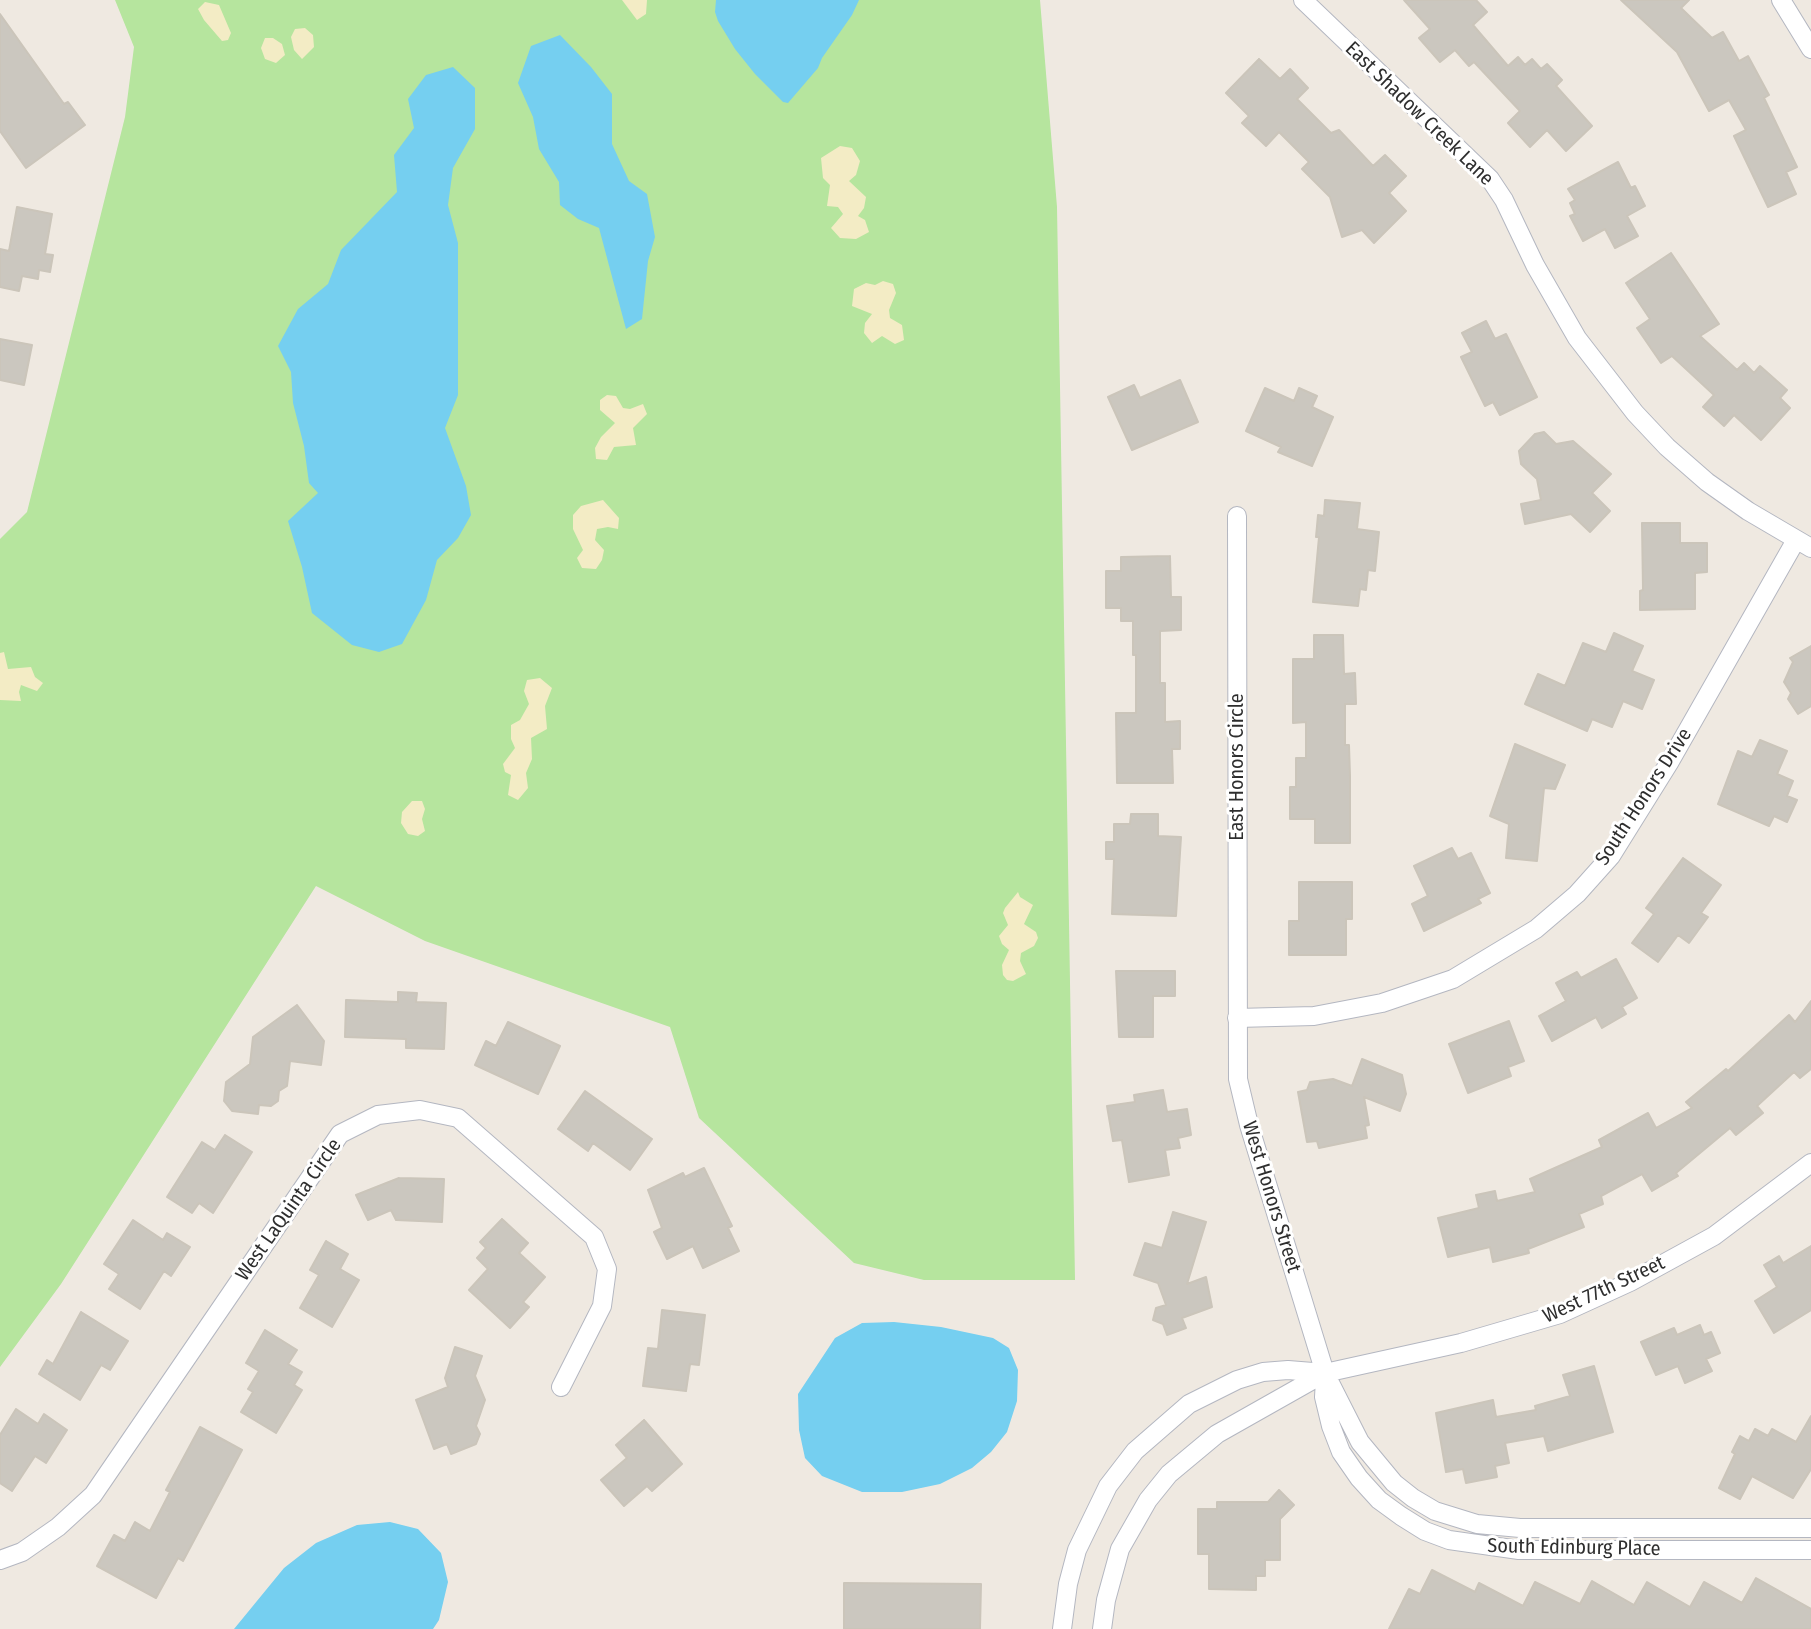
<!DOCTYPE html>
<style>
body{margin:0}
canvas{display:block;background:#efe9e1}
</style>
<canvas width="1811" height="1629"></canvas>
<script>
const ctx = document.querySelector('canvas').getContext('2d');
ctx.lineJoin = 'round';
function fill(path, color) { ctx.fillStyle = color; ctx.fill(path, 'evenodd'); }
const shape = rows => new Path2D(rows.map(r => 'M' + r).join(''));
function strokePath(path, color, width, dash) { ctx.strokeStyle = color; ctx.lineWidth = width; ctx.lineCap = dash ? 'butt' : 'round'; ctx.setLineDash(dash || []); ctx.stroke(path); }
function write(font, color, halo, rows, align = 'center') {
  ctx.font = font + ' "Fira Sans Condensed",sans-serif'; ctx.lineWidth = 6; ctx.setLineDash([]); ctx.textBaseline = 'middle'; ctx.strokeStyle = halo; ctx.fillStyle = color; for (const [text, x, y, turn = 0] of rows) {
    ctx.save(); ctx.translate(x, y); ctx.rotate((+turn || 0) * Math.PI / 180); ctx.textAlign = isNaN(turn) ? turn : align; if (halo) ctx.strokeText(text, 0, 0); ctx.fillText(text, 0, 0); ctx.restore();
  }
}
const green = shape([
 [115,0,1040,0,1057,207,1075,1280,924,1280,854,1263,699,1118,670,1027,425,941,316,886,61,1284,0,1367,0,539,27,512,125,117,134,47]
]);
const sand = shape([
 [622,0,647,0,646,14,637,20],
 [205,2,219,5,231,33,228,40,222,41,204,20,198,9],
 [305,28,313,35,314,47,302,59,294,50,291,37,295,29],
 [265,38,273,38,282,44,285,55,276,63,265,59,261,48],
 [840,146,852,148,860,161,856,175,849,181,866,197,864,208,858,216,865,220,869,232,856,239,840,238,831,228,843,214,838,207,827,206,830,185,823,178,821,158],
 [883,281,893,284,896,293,889,310,890,318,902,325,904,340,895,344,882,336,872,343,864,333,865,323,872,314,852,306,854,289,866,283,875,285],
 [607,395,616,396,623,408,630,409,643,404,647,414,633,428,636,445,614,447,607,460,596,459,595,448,601,437,615,423,600,410,600,400],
 [603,500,619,518,618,529,608,527,597,529,595,540,604,550,602,560,596,569,582,568,577,558,583,550,573,529,573,515,581,506],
 [4,652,8,669,31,667,35,677,43,683,37,691,21,685,19,692,21,701,0,700,0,653],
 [540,678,552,688,545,706,547,729,531,738,532,759,526,773,528,788,518,800,508,795,511,775,505,772,503,764,515,748,511,739,511,725,520,720,529,704,524,691,527,680],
 [412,801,422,801,425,809,422,819,425,831,418,836,408,834,401,823,402,812],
 [1018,892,1020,897,1033,905,1024,924,1036,932,1038,938,1034,946,1021,953,1020,961,1026,974,1013,981,1007,980,1003,975,1002,965,1009,950,1002,944,999,936,1008,925,1003,913,1005,908]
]);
const water = shape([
 [716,0,859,0,852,15,822,58,818,68,788,103,783,102,755,74,735,49,718,21,715,12],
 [560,35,591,67,612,94,612,144,629,181,647,194,655,237,648,261,642,319,626,329,599,228,578,219,560,205,559,182,539,149,533,117,518,83,531,46],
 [453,67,475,88,475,129,453,168,448,205,458,243,458,395,445,428,466,486,471,515,458,538,437,560,426,600,402,644,379,652,352,645,312,613,302,567,288,521,318,493,309,483,304,446,293,403,291,372,278,346,298,309,328,284,341,250,397,192,394,155,414,128,408,99,426,75],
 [894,1322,941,1327,993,1338,1009,1348,1018,1370,1017,1401,1007,1432,991,1452,972,1468,940,1484,902,1492,862,1492,822,1476,805,1458,799,1430,798,1394,835,1338,862,1323],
 [390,1522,418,1529,441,1553,448,1582,439,1620,433,1629,234,1629,284,1568,316,1543,357,1525]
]);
const building = shape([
 [1404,0,1476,0,1487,12,1473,25,1508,66,1518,57,1525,65,1532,59,1541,69,1547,64,1562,80,1556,86,1592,126,1566,151,1547,130,1530,147,1508,123,1520,111,1474,62,1469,66,1455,50,1440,62,1419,38,1430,29,1404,0],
 [1621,0,1689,0,1681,8,1712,38,1723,32,1739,61,1748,56,1769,95,1764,98,1797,167,1786,172,1796,194,1768,207,1734,136,1746,130,1729,100,1709,111,1677,52,1621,0],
 [0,14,64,104,68,102,85,125,26,168,0,131,0,14],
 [1259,59,1280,79,1290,69,1308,88,1297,99,1331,133,1339,130,1373,166,1385,155,1406,176,1389,193,1406,211,1374,243,1362,230,1342,237,1330,197,1302,169,1309,162,1279,132,1266,146,1242,123,1249,116,1226,93,1259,59],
 [1618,162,1631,188,1635,186,1645,206,1627,216,1638,236,1615,248,1605,229,1583,241,1570,216,1575,214,1570,203,1575,200,1568,189,1618,162],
 [17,207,52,214,45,254,53,255,50,272,39,270,38,279,22,276,19,291,0,287,0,249,9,251,17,207],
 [1671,253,1719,324,1700,336,1737,370,1744,363,1754,373,1760,366,1787,390,1780,398,1790,408,1761,440,1734,415,1724,426,1703,407,1714,395,1672,356,1661,363,1637,328,1650,319,1626,283,1671,253],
 [1486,321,1495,339,1506,334,1537,397,1500,415,1493,402,1485,406,1461,357,1472,352,1462,333,1486,321],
 [0,339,32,345,24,385,0,380,0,339],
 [1180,380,1198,422,1132,450,1108,397,1134,385,1140,398,1180,380],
 [1265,388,1294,401,1299,388,1317,396,1312,407,1333,417,1312,466,1278,452,1281,447,1246,431,1265,388],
 [1544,432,1556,444,1573,441,1611,474,1592,493,1610,511,1590,532,1571,514,1525,524,1521,504,1541,500,1537,479,1521,464,1519,451,1535,434,1544,432],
 [1325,500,1360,503,1357,529,1379,532,1375,571,1368,570,1366,590,1360,589,1358,606,1313,602,1319,537,1316,537,1318,515,1324,516,1325,500],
 [1642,523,1680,523,1680,543,1707,543,1707,572,1695,573,1695,609,1640,610,1640,591,1643,590,1642,523],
 [1170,556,1171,597,1181,597,1181,630,1160,631,1160,683,1165,683,1165,722,1180,721,1180,749,1172,749,1173,783,1117,783,1116,713,1136,713,1136,655,1133,655,1133,621,1121,621,1121,608,1106,608,1106,571,1121,571,1121,557,1170,556],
 [1614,633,1643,646,1632,671,1654,680,1642,709,1623,701,1612,727,1592,719,1587,731,1525,704,1538,674,1565,686,1583,643,1606,652,1614,633],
 [1314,635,1343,635,1344,674,1355,673,1356,704,1345,704,1345,745,1349,745,1350,776,1350,843,1315,843,1315,819,1290,819,1290,787,1296,787,1296,758,1306,758,1306,722,1293,723,1293,659,1314,659,1314,635],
 [1811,646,1811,706,1798,714,1788,699,1791,693,1784,682,1793,662,1790,658,1811,646],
 [1760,740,1787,751,1777,774,1793,781,1787,796,1797,800,1787,822,1774,816,1769,826,1718,804,1738,751,1752,757,1760,740],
 [1515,744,1565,765,1555,789,1544,788,1537,861,1506,858,1509,824,1490,816,1515,744],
 [1131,814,1158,814,1158,836,1181,837,1176,916,1112,914,1114,859,1106,859,1106,842,1114,842,1114,824,1130,824,1131,814],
 [1452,848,1458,859,1471,853,1490,893,1478,899,1481,903,1424,931,1412,904,1428,896,1414,866,1452,848],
 [1683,858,1721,885,1701,913,1708,917,1689,943,1678,935,1658,962,1632,943,1654,914,1646,908,1683,858],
 [1299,882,1352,882,1352,919,1346,919,1346,955,1289,955,1289,921,1299,921,1299,882],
 [1616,959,1637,998,1622,1007,1626,1014,1602,1028,1596,1017,1552,1041,1539,1016,1566,1001,1556,983,1577,972,1581,978,1616,959],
 [1116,971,1175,971,1175,996,1153,996,1153,1037,1119,1037,1116,971],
 [398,992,417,993,416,1002,446,1003,444,1049,406,1048,406,1039,345,1037,346,1000,398,1002,398,992],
 [1811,1001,1811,1069,1800,1078,1794,1072,1757,1106,1763,1113,1736,1135,1730,1128,1676,1173,1678,1176,1652,1191,1642,1174,1601,1196,1603,1204,1579,1214,1584,1227,1528,1249,1529,1253,1493,1262,1490,1247,1448,1257,1438,1218,1479,1208,1476,1195,1495,1191,1497,1201,1535,1192,1530,1179,1602,1147,1599,1140,1648,1113,1656,1128,1692,1108,1686,1102,1726,1069,1728,1071,1789,1015,1795,1022,1811,1001],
 [297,1005,324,1041,321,1065,290,1061,287,1086,279,1091,278,1101,271,1106,259,1105,258,1114,232,1111,224,1101,226,1082,250,1064,253,1037,297,1005],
 [1509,1021,1524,1061,1508,1067,1511,1076,1468,1093,1449,1044,1509,1021],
 [508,1022,560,1046,538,1094,475,1065,486,1041,496,1046,508,1022],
 [1362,1059,1402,1075,1406,1094,1400,1111,1364,1097,1369,1125,1365,1126,1367,1138,1319,1148,1317,1141,1307,1142,1298,1092,1307,1090,1310,1082,1333,1079,1352,1086,1362,1059],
 [1163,1090,1167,1112,1187,1109,1191,1135,1178,1138,1180,1148,1165,1150,1169,1175,1129,1182,1122,1140,1113,1141,1107,1106,1135,1102,1134,1095,1163,1090],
 [585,1091,652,1139,630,1170,593,1143,588,1151,558,1129,585,1091],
 [225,1135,252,1152,213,1213,199,1203,192,1213,167,1197,202,1142,215,1150,225,1135],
 [704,1168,732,1226,728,1228,739,1251,703,1268,693,1246,667,1259,654,1232,662,1228,648,1190,683,1173,685,1177,704,1168],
 [399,1178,444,1179,442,1222,396,1220,391,1210,368,1220,356,1195,399,1178],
 [1173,1212,1206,1222,1187,1284,1206,1277,1212,1307,1182,1318,1186,1328,1167,1335,1163,1324,1153,1320,1156,1308,1166,1305,1158,1283,1134,1275,1145,1243,1162,1248,1173,1212],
 [502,1219,528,1243,519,1253,545,1277,523,1302,529,1307,510,1328,469,1290,488,1269,477,1258,486,1248,480,1242,502,1219],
 [133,1220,163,1240,167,1233,190,1247,171,1276,164,1271,140,1309,109,1289,119,1274,104,1264,133,1220],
 [326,1241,348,1254,340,1269,359,1280,332,1327,300,1308,319,1275,310,1270,326,1241],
 [1811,1246,1811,1310,1774,1333,1755,1301,1777,1287,1764,1265,1779,1256,1783,1263,1811,1246],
 [662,1310,705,1315,699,1365,690,1364,686,1391,643,1386,648,1348,658,1349,662,1310],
 [81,1312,128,1341,110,1370,101,1365,80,1400,39,1374,47,1360,53,1364,81,1312],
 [1700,1325,1704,1335,1711,1332,1720,1353,1706,1359,1712,1371,1685,1383,1678,1366,1656,1375,1641,1342,1674,1328,1677,1335,1700,1325],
 [265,1330,297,1350,288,1364,302,1372,294,1385,302,1390,276,1433,241,1412,253,1392,248,1389,259,1371,246,1363,265,1330],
 [455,1347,482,1356,475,1376,485,1400,476,1426,480,1434,476,1444,451,1454,447,1444,434,1449,416,1400,448,1387,445,1378,455,1347],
 [1594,1366,1613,1432,1548,1451,1544,1436,1505,1443,1509,1463,1495,1466,1497,1477,1466,1483,1463,1469,1446,1472,1436,1413,1493,1400,1496,1417,1536,1410,1535,1406,1570,1396,1563,1375,1594,1366],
 [16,1409,38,1424,44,1414,67,1430,46,1463,35,1456,12,1491,0,1483,0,1435,16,1409],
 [1811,1416,1811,1469,1793,1498,1752,1476,1740,1499,1719,1488,1735,1454,1732,1452,1740,1436,1749,1441,1755,1429,1768,1436,1772,1429,1796,1442,1811,1416],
 [644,1420,682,1464,652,1491,647,1486,624,1506,601,1480,627,1458,616,1445,644,1420],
 [200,1427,242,1450,183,1561,178,1558,156,1598,97,1566,114,1535,125,1541,135,1522,150,1531,170,1492,166,1490,200,1427],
 [1279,1490,1294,1505,1280,1519,1280,1560,1265,1560,1265,1576,1256,1576,1256,1590,1209,1589,1209,1554,1198,1554,1198,1509,1217,1509,1217,1502,1268,1502,1279,1490],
 [1432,1570,1475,1592,1479,1583,1523,1606,1535,1582,1580,1604,1592,1581,1634,1605,1647,1582,1690,1607,1704,1582,1742,1603,1756,1578,1811,1609,1811,1629,1389,1629,1409,1589,1420,1594,1432,1570],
 [844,1583,981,1584,980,1629,844,1629,844,1583]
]);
const street = shape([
 [1303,0,1490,179,1504,200,1535,265,1577,338,1635,413,1667,447,1707,482,1748,511,1811,548],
 [1781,0,1811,49],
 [1237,516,1238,1079,1249,1125,1325,1373,1360,1442,1394,1483,1413,1498,1435,1511,1477,1524,1520,1528,1811,1528],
 [1237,1018,1314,1016,1382,1003,1453,979,1536,929,1577,894,1611,856,1669,763,1796,540],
 [1325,1380,1324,1397,1331,1426,1341,1452,1359,1478,1379,1500,1401,1516,1425,1531,1449,1540,1519,1550,1811,1550],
 [0,1560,22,1552,58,1527,93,1495,340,1134,378,1115,420,1110,458,1118,594,1237,607,1269,602,1306,561,1387],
 [1062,1629,1068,1584,1077,1550,1108,1486,1135,1451,1189,1404,1237,1380,1263,1372,1288,1370,1325,1373,1461,1343,1560,1314,1630,1282,1714,1236,1811,1163],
 [1102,1629,1106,1600,1120,1549,1148,1500,1169,1474,1217,1434,1325,1373]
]);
const streetNames = [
 ["East Shadow Creek Lane",1419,114,44],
 ["East Honors Circle",1237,767,-90],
 ["South Honors Drive",1644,797,-57],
 ["West Honors Street",1271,1197,73],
 ["West LaQuinta Circle",289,1210,-55],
 ["West 77th Street",1604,1290,-25],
 ["South Edinburg Place",1574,1548,1]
];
fill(green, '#b6e59e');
fill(sand, '#f3ecc5');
fill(water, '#75cff0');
fill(building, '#cbc7bf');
strokePath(building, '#cbc5ba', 2);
strokePath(street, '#b4b7c1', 20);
strokePath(street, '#fff', 18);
write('20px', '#2e2e2e', '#fff', streetNames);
</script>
